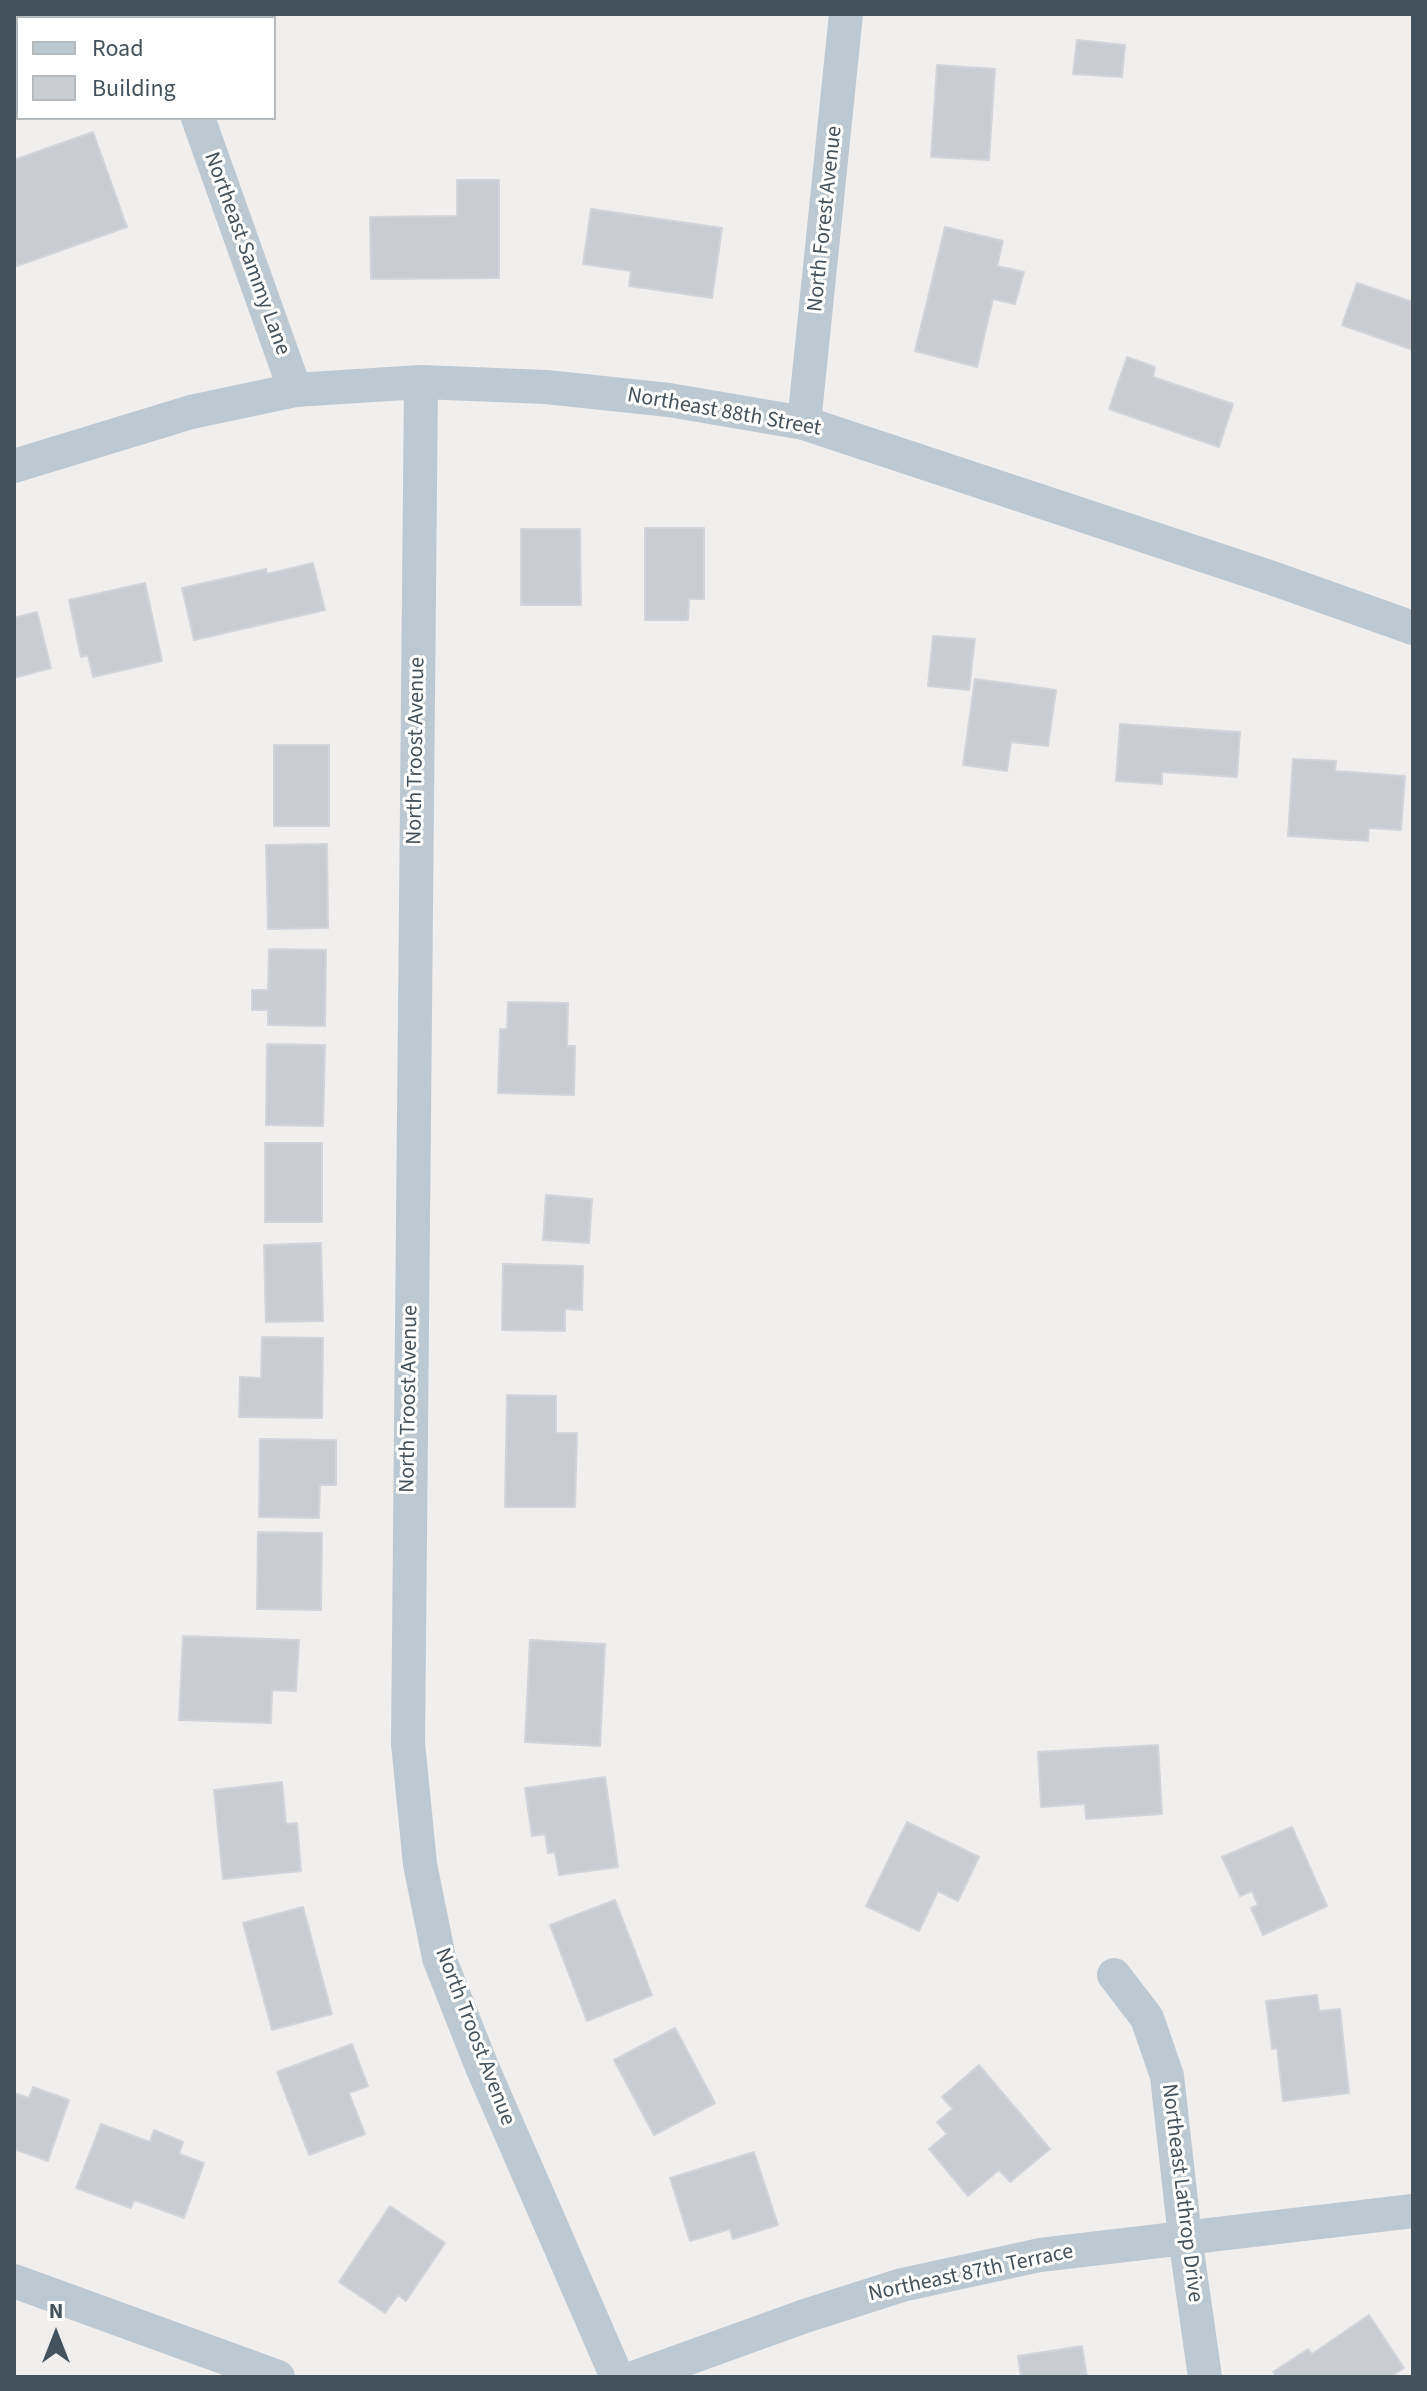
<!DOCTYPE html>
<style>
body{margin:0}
#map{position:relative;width:1427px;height:2391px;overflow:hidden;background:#f1eeee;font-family:"Source Sans 3",sans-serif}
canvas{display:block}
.frame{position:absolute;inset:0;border:16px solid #44525d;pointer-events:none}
.legend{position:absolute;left:16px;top:16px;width:260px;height:104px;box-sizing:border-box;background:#fff;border:2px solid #b4babe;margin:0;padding:10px 14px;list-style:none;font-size:24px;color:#44525d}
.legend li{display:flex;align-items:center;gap:16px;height:40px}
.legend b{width:40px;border:2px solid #b4babe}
.north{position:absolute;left:16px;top:2295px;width:80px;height:80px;-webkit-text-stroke:6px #fff;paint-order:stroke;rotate:0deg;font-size:22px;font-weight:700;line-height:32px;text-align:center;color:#44525d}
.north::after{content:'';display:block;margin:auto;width:28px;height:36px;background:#44525d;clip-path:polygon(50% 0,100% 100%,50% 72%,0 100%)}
</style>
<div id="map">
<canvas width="1427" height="2391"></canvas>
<div class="frame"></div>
<ul class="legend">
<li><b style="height:10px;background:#bdc9d2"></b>Road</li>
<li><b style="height:22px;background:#c9cdd3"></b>Building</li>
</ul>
<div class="north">N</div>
</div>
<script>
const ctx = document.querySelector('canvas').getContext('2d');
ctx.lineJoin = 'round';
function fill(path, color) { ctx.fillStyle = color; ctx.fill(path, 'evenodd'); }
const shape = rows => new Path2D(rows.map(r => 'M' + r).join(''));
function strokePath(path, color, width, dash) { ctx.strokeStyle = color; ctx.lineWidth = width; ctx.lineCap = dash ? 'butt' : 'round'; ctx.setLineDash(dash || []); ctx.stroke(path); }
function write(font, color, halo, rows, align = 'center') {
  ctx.font = font + ' "Source Sans 3",sans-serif'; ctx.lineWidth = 6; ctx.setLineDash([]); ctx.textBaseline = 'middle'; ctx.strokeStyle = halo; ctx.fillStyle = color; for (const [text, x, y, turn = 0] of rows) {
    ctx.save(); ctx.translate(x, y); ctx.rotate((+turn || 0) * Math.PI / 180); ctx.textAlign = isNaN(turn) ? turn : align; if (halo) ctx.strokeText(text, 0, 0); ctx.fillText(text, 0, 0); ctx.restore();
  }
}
const building = shape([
 [14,14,46,14,48,18,18,18,18,66,14,68,14,14],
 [1077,40,1125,45,1122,77,1073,74,1077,40],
 [937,65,995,69,989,160,931,157,937,65],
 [93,132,127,227,17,266,14,258,14,160,93,132],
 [457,180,499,180,499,278,371,279,370,217,457,216,457,180],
 [591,209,722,228,712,298,629,286,631,271,583,264,591,209],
 [945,227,1003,241,997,266,1024,272,1015,304,993,299,977,367,915,351,945,227],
 [1357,283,1413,302,1413,350,1342,325,1357,283],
 [1127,357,1155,367,1153,377,1233,404,1219,447,1109,409,1127,357],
 [645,528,704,528,704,599,689,599,688,620,645,620,645,528],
 [521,529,580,529,581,605,521,605,521,529],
 [313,563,325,610,194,640,182,588,266,569,267,574,313,563],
 [145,583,162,661,93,677,88,655,81,657,69,600,145,583],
 [37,612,51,668,14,678,14,618,37,612],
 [933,636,975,639,969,690,928,686,933,636],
 [975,679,1056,690,1048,746,1011,742,1007,771,963,765,975,679],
 [1120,724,1240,732,1237,777,1162,772,1162,784,1116,781,1120,724],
 [274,745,329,745,329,826,274,826,274,745],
 [1293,759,1336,761,1335,771,1405,776,1401,830,1369,828,1368,841,1288,836,1293,759],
 [327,844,328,928,268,929,266,845,327,844],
 [269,949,326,950,325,1026,268,1025,268,1010,252,1010,252,990,268,990,269,949],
 [508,1002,568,1003,567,1046,575,1046,574,1095,498,1093,500,1029,507,1029,508,1002],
 [267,1044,325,1045,323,1126,266,1125,267,1044],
 [265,1143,322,1143,322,1222,265,1222,265,1143],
 [546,1195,592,1199,589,1243,543,1240,546,1195],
 [321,1243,323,1321,266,1322,264,1245,321,1243],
 [503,1264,583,1266,582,1310,565,1309,565,1331,502,1330,503,1264],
 [262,1337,323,1338,322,1418,239,1417,240,1377,261,1378,262,1337],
 [507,1395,556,1396,556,1433,577,1433,575,1507,505,1507,507,1395],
 [260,1439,336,1440,336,1485,320,1485,319,1518,259,1517,260,1439],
 [258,1532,322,1533,321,1610,257,1609,258,1532],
 [183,1636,299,1640,296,1691,272,1690,271,1723,179,1720,183,1636],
 [530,1640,605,1644,600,1746,525,1742,530,1640],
 [1158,1745,1162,1814,1086,1819,1085,1804,1041,1807,1038,1752,1158,1745],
 [605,1777,618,1867,559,1875,555,1852,548,1853,545,1834,532,1836,525,1788,605,1777],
 [282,1782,286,1824,297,1823,301,1871,223,1879,214,1790,282,1782],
 [907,1822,979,1857,958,1901,938,1891,919,1931,866,1906,907,1822],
 [1292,1827,1327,1906,1263,1935,1251,1908,1258,1905,1252,1891,1240,1896,1222,1857,1292,1827],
 [615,1900,652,1995,587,2021,550,1925,615,1900],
 [303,1907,332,2014,272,2030,243,1923,303,1907],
 [1317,1995,1319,2011,1340,2009,1349,2093,1283,2101,1277,2048,1272,2049,1266,2001,1317,1995],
 [675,2028,715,2103,654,2135,614,2060,675,2028],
 [352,2044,368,2086,349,2093,365,2134,309,2155,277,2072,352,2044],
 [979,2065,1050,2149,1010,2182,999,2170,968,2196,929,2149,947,2134,937,2122,953,2109,942,2097,979,2065],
 [33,2087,69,2100,48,2161,14,2149,14,2093,29,2098,33,2087],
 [101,2124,150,2142,154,2130,183,2142,179,2154,204,2163,184,2218,134,2200,131,2208,76,2188,101,2124],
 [754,2152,778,2225,733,2239,730,2229,690,2241,670,2178,754,2152],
 [390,2206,445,2243,406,2301,398,2295,385,2313,339,2282,390,2206],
 [1369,2315,1404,2368,1391,2377,1277,2377,1273,2372,1308,2349,1312,2354,1369,2315],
 [1082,2346,1087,2377,1021,2377,1018,2356,1082,2346]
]);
const minor = shape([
 [161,14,162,18],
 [198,118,295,390],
 [421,382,408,1743,420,1864,439,1958,482,2067,617,2377],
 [804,423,846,14],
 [14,466,191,412,295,390,421,382,546,387,669,400,804,423,1269,577,1413,628],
 [1114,1975,1147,2018,1167,2076,1185,2237,1205,2377],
 [14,2281,278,2377],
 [636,2377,805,2316,902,2285,1040,2255,1413,2211]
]);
const streetNames = [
 ["North Forest Avenue",826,219,-84],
 ["Northeast Sammy Lane",246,254,70],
 ["Northeast 88th Street",724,413,10],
 ["North Troost Avenue",417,751,-89],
 ["North Troost Avenue",410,1399,-89],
 ["North Troost Avenue",474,2037,69],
 ["Northeast Lathrop Drive",1181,2193,83],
 ["Northeast 87th Terrace",971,2274,-12]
];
fill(building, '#c9cdd3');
strokePath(building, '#d1d4da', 2);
strokePath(minor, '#bdc9d2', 34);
write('22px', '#44525d', '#fff', streetNames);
</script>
